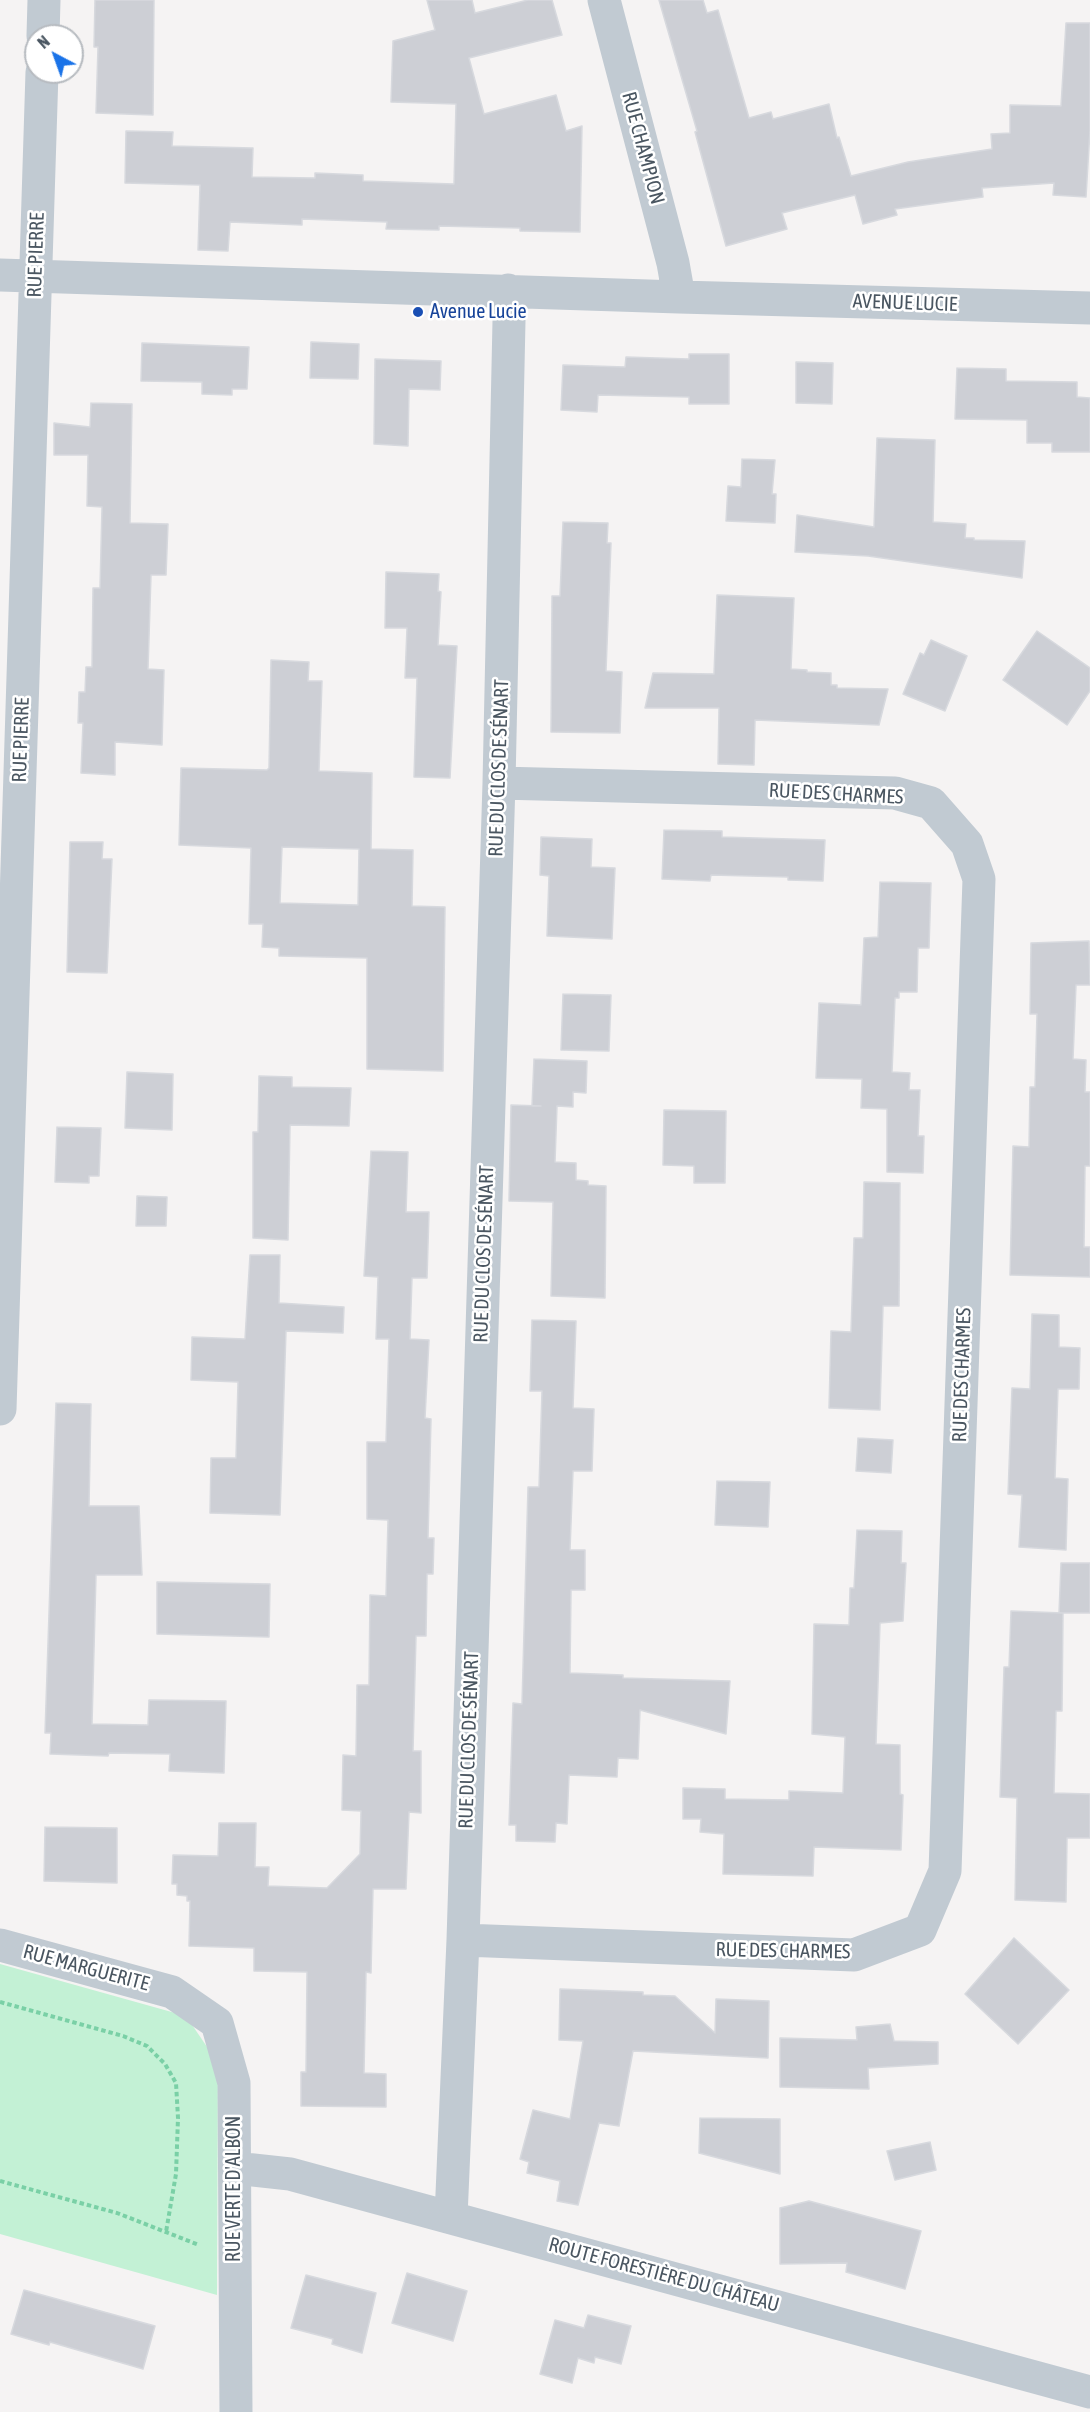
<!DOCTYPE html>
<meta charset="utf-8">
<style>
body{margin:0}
#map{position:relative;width:1090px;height:2412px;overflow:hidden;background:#f5f3f3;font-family:"Asap Condensed",sans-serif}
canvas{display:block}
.north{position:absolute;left:24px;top:24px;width:60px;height:60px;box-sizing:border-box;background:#fff;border:2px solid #b7bbc0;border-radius:50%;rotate:319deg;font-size:16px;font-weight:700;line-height:24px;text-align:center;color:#4a5661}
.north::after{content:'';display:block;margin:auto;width:21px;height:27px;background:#1a73e8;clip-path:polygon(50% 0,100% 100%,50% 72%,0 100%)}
</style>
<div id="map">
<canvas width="1090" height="2412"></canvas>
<div class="north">N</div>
</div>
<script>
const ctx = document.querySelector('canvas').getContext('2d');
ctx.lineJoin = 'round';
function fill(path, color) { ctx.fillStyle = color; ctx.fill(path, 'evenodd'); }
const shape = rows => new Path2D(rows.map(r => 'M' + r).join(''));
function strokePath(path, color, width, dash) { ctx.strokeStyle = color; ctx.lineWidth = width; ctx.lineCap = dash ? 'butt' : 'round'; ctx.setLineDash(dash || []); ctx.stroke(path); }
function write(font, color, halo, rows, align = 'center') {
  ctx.font = font + ' "Asap Condensed",sans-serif'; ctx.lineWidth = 5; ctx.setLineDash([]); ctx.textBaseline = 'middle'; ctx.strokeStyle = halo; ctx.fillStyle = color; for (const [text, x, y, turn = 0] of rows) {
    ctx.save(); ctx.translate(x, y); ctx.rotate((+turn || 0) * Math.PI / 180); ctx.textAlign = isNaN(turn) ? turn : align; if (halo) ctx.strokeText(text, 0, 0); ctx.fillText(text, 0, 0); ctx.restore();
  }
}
const green = shape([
 [0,1964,186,2016,218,2063,217,2295,0,2234]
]);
const building = shape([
 [95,0,154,0,153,115,96,113,98,47,94,47,95,0],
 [427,0,472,0,475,13,528,0,552,0,562,35,469,58,484,114,556,95,566,131,582,126,580,232,520,231,520,228,439,226,439,230,386,229,387,222,302,219,302,225,230,222,228,251,198,250,200,185,125,183,126,131,173,132,172,146,253,148,252,177,315,178,315,173,363,175,363,181,454,184,456,104,391,102,393,41,435,30,427,0],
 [659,0,703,0,707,13,718,10,749,118,771,112,773,119,829,104,837,138,839,137,851,176,908,162,992,149,991,134,1010,133,1010,105,1061,106,1066,23,1090,23,1090,130,1086,197,1053,195,1054,183,982,188,983,197,895,209,897,215,863,224,855,195,782,213,787,229,726,246,695,132,697,131,659,0],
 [311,342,359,344,358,379,310,378,311,342],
 [142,343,249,347,247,389,232,389,232,395,202,394,202,382,141,381,142,343],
 [689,354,729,354,729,404,689,404,689,397,598,395,597,412,561,410,563,365,625,367,626,357,689,359,689,354],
 [375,359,441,361,440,390,409,389,408,446,374,444,375,359],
 [796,362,833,363,832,404,796,403,796,362],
 [957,368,1006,369,1006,381,1077,382,1077,397,1090,398,1090,452,1052,452,1052,443,1027,443,1027,420,955,419,957,368],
 [91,403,132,404,130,523,168,524,166,575,151,575,148,669,164,670,162,745,115,742,115,775,81,773,83,723,78,723,79,692,85,692,86,667,92,667,93,588,100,588,102,507,87,506,88,455,54,455,54,423,90,427,91,403],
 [877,438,935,440,933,522,966,524,965,538,974,538,974,540,1025,541,1022,578,868,556,795,552,797,515,874,527,877,438],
 [742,459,775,460,772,494,776,494,775,523,726,521,728,486,741,487,742,459],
 [563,522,608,523,607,543,611,543,606,671,622,672,620,733,551,732,552,596,560,596,563,522],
 [386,572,439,574,438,591,441,592,438,645,457,646,450,778,414,777,417,678,405,678,407,628,385,628,386,572],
 [717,595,794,598,791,669,807,670,807,672,831,673,831,685,837,685,837,688,888,689,879,725,755,720,754,765,718,764,719,708,645,708,653,673,714,674,717,595],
 [1037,631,1090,668,1090,691,1067,725,1003,680,1037,631],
 [931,640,967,656,945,711,903,694,920,653,924,655,931,640],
 [271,660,309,662,308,681,322,681,319,771,372,773,371,849,413,850,412,906,445,907,443,1071,367,1069,367,958,279,956,279,948,262,947,263,924,249,924,251,848,179,845,181,768,267,770,269,768,271,660],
 [282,847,359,849,358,905,280,903,282,847],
 [664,830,722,831,722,837,825,840,823,881,788,880,788,877,711,875,710,881,662,879,664,830],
 [541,837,592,839,591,867,615,868,612,939,547,936,549,876,540,875,541,837],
 [70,842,103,842,102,859,112,859,107,973,67,972,70,842],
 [880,882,931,883,929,948,918,948,917,992,899,992,899,998,895,998,892,1072,910,1073,909,1090,920,1090,918,1136,924,1136,923,1173,887,1172,887,1109,861,1108,862,1079,816,1078,819,1003,861,1005,864,938,878,937,880,882],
 [1089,941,1090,985,1076,985,1073,1059,1086,1060,1085,1092,1090,1092,1090,1166,1085,1166,1084,1247,1090,1247,1090,1277,1010,1275,1013,1146,1029,1147,1030,1087,1035,1087,1037,1014,1030,1014,1031,943,1089,941],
 [563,994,611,995,609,1051,561,1050,563,994],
 [534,1059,587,1061,586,1093,573,1092,573,1107,557,1106,555,1162,576,1163,576,1180,588,1181,588,1185,606,1186,605,1298,551,1296,553,1202,509,1201,511,1105,541,1106,532,1106,534,1059],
 [127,1072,173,1074,172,1130,125,1128,127,1072],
 [259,1076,292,1077,292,1087,351,1088,349,1126,290,1125,288,1240,253,1238,253,1132,258,1132,259,1076],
 [664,1110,726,1111,725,1183,694,1183,694,1166,663,1165,664,1110],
 [57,1127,101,1128,99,1176,89,1176,89,1183,55,1182,57,1127],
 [371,1151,408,1152,406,1212,429,1212,427,1278,412,1278,410,1339,429,1340,425,1418,431,1419,428,1538,434,1538,433,1574,427,1574,426,1636,416,1636,413,1751,421,1751,421,1813,409,1812,406,1889,373,1889,371,1973,366,1972,364,2073,386,2074,386,2107,301,2106,301,2072,306,2072,307,1972,254,1971,254,1948,189,1946,190,1901,187,1901,187,1896,177,1895,177,1884,172,1884,173,1855,218,1856,219,1823,256,1823,255,1867,269,1867,268,1886,327,1888,360,1854,361,1811,342,1810,343,1755,356,1756,357,1685,369,1685,370,1595,386,1596,388,1520,367,1519,367,1442,386,1442,389,1339,376,1339,378,1277,364,1276,371,1151],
 [864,1182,900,1183,899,1306,883,1306,880,1410,829,1408,831,1331,851,1332,854,1238,863,1238,864,1182],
 [137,1196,167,1197,166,1226,136,1226,137,1196],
 [250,1255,280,1255,279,1303,344,1307,343,1333,286,1331,280,1515,210,1513,211,1458,236,1458,238,1382,191,1380,192,1337,245,1339,250,1255],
 [1032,1314,1059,1315,1059,1347,1080,1348,1079,1389,1058,1389,1055,1478,1068,1479,1066,1550,1019,1547,1022,1495,1008,1494,1012,1388,1030,1389,1032,1314],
 [532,1320,576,1321,573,1408,594,1409,592,1471,573,1471,570,1550,585,1550,585,1590,571,1590,570,1673,623,1675,623,1678,730,1681,726,1734,640,1710,638,1759,618,1758,617,1777,569,1775,567,1824,556,1823,555,1842,516,1841,516,1825,509,1825,513,1703,522,1704,528,1487,539,1487,542,1391,530,1391,532,1320],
 [56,1403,91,1404,89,1506,139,1506,142,1575,96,1575,92,1724,148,1725,149,1700,226,1701,224,1773,169,1771,170,1754,109,1753,108,1756,50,1754,51,1733,45,1733,56,1403],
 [858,1438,893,1440,891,1473,856,1471,858,1438],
 [717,1481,770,1482,768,1527,715,1525,717,1481],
 [857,1530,902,1531,901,1563,906,1563,903,1621,880,1623,876,1744,900,1745,900,1794,903,1795,901,1850,814,1847,813,1876,723,1874,724,1834,700,1832,701,1819,683,1819,683,1788,725,1789,725,1799,789,1800,789,1791,843,1793,845,1737,812,1734,814,1624,849,1625,850,1588,854,1588,857,1530],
 [1061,1563,1090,1563,1090,1613,1059,1613,1061,1563],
 [157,1582,270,1584,269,1637,157,1634,157,1582],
 [1011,1611,1063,1613,1062,1711,1056,1711,1054,1793,1090,1794,1090,1838,1067,1838,1066,1902,1015,1900,1017,1798,1000,1797,1004,1667,1009,1667,1011,1611],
 [45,1827,117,1828,117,1883,44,1881,45,1827],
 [1014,1938,1069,1990,1018,2044,965,1994,1014,1938],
 [560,1989,643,1992,643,1995,675,1996,715,2033,716,1999,769,2001,768,2058,633,2051,619,2126,599,2123,578,2205,557,2201,560,2181,527,2173,529,2162,520,2159,533,2110,570,2119,583,2041,559,2040,560,1989],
 [890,2024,894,2041,938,2042,938,2064,868,2068,869,2089,780,2087,780,2038,857,2040,856,2027,890,2024],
 [700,2118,780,2119,780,2174,699,2153,700,2118],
 [930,2142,936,2170,895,2180,887,2151,930,2142],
 [809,2201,921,2231,905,2289,846,2272,847,2263,780,2264,780,2208,809,2201],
 [407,2273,467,2291,453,2341,392,2323,407,2273],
 [306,2275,376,2293,362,2353,332,2344,333,2339,291,2328,306,2275],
 [24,2290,155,2326,143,2369,50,2342,49,2345,11,2334,24,2290],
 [588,2315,631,2326,621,2364,595,2357,594,2363,578,2358,572,2383,540,2374,555,2320,584,2328,588,2315]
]);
const path = shape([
 [0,2002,123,2036,147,2046,165,2064,176,2083,178,2118,176,2174,166,2232],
 [0,2181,117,2213,199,2245]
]);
const minor = shape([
 [604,0,673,263,679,297],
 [43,36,44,0],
 [0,275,679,297,1090,308],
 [0,1409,42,72],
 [463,1940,854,1955,920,1930,945,1871,979,879,967,844,931,803,895,793,499,783],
 [0,1945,172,1992,217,2023,234,2083,236,2412],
 [235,2168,290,2174,1090,2392],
 [451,2217,463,1940,499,783,509,321,508,290]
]);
const markers = [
 [418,312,6,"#1a4fb4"]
];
const streetNames = [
 ["RUE CHAMPION",643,148,75],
 ["RUE PIERRE",36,255,-88],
 ["AVENUE LUCIE",905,303,2],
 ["RUE PIERRE",21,740,-88],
 ["RUE DU CLOS DE SÉNART",499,768,-88],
 ["RUE DES CHARMES",836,794,3],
 ["RUE DU CLOS DE SÉNART",484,1254,-88],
 ["RUE DES CHARMES",962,1375,-88],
 ["RUE DU CLOS DE SÉNART",469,1740,-88],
 ["RUE DES CHARMES",783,1951,1],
 ["RUE MARGUERITE",86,1968,15],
 ["RUE VERTE D'ALBON",234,2189,-90],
 ["ROUTE FORESTIÈRE DU CHÂTEAU",664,2275,15]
];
const transitNames = [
 ["Avenue Lucie",430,312]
];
fill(green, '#c3f1d5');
fill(building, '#cdcfd5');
strokePath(building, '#d7d9de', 1.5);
strokePath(path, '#7ad0a6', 4, [4.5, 3]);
strokePath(minor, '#c1cad2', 33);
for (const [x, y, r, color] of markers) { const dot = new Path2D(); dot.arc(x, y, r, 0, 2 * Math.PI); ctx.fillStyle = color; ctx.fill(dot); strokePath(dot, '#fff', 2); }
write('20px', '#4a5661', '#fff', streetNames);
write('20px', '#164399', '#fff', transitNames, 'left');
</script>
